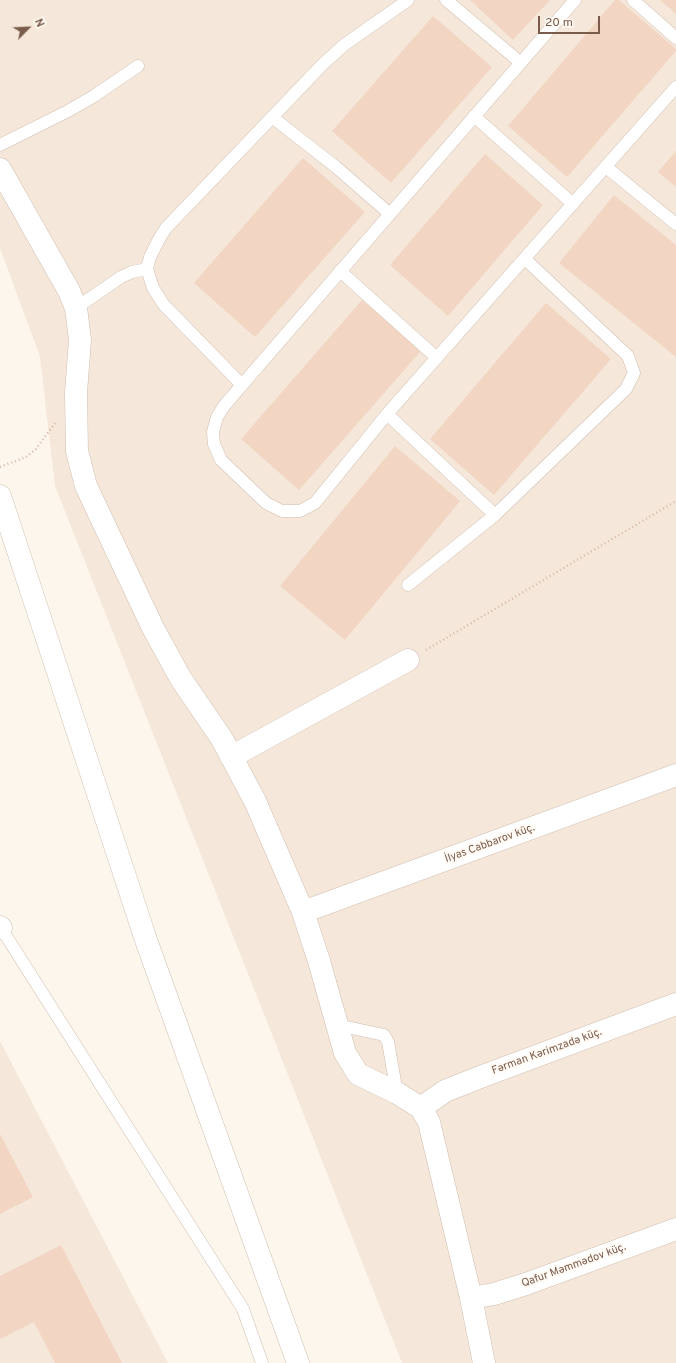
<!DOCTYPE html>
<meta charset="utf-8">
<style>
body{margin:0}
#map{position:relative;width:676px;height:1363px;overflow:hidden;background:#fdf6ec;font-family:Overpass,sans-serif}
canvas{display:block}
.north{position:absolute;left:8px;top:8px;width:40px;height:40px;-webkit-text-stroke:3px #fffaf3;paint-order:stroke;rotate:66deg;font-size:11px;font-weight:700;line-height:16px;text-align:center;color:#7a5c4d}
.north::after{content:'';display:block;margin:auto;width:14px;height:18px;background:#7a5c4d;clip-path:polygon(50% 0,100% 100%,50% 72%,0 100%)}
.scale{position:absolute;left:538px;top:16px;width:62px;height:18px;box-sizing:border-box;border:2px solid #7a5c4d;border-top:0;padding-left:5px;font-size:12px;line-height:14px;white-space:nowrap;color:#7a5c4d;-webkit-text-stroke:3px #fffaf3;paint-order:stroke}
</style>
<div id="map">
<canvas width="676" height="1363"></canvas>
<div class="north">N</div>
<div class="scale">20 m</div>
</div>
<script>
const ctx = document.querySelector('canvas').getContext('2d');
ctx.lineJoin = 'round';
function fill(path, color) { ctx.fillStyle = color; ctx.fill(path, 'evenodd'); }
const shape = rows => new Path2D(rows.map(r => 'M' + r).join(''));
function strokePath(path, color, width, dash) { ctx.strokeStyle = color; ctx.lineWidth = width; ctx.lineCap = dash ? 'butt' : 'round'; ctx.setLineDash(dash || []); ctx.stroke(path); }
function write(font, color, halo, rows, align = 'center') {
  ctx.font = font + ' Overpass,sans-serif'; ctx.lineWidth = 4; ctx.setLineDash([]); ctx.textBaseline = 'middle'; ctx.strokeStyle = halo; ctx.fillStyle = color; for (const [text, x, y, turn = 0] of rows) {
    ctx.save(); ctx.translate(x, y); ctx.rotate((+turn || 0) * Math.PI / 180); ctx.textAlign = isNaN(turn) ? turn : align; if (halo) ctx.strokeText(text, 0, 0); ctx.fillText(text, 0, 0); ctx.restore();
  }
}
const residential = shape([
 [0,0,676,0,676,1363,402,1363,55,486,40,357,0,248],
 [0,1041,168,1363,0,1363]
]);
const building = shape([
 [470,0,550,0,513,40],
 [615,0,619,0,676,49,676,51,567,177,508,126],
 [660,0,676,0,676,14],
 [433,16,492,67,391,183,332,131],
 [676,151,676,187,658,172],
 [485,154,543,205,448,316,390,265],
 [303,158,365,212,255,337,194,283],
 [614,195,676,245,676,357,559,263],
 [362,300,421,351,299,490,241,439],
 [546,303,611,359,494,495,430,439],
 [395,446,460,501,345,640,280,586],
 [0,1134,33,1197,0,1214],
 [61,1245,122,1363,55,1363,34,1322,0,1339,0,1276]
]);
const path = shape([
 [0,467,26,457,36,449,55,423],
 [426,650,676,501]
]);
const service = shape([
 [446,0,521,63],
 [575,0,242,385,224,406,217,417,213,432,214,444,221,460,266,503,282,511,300,511,315,503,387,414,676,87],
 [633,0,676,38],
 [474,116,573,204],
 [272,117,336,167,390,214],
 [0,145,68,111,94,96,138,66],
 [606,167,676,224],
 [340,271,437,358],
 [76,308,121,277,132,272,147,269],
 [242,385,164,305,153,288,147,269,150,257,159,239,166,228,323,64,344,45,408,0],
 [387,414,495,515],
 [408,585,495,515,626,389,634,373,628,356,525,259],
 [1,928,243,1309,262,1363],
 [337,1025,384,1035,388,1042,397,1093]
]);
const minor = shape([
 [0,169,69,291,76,308,80,340,76,393,77,451,86,486,153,628,181,679,222,739,255,801,303,912,319,961,345,1053,358,1074,397,1093,421,1108,429,1122,471,1298,484,1363],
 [0,496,146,940,298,1363],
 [231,757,408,660],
 [303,912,676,775],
 [0,927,1,928],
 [421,1108,445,1091,483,1076,676,1004],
 [471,1298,494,1294,526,1284,676,1229]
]);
const streetNames = [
 ["İlyas Cabbarov küç.",490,844,-20],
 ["Fərman Kərimzadə küç.",547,1052,-20],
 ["Qafur Məmmədov küç.",574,1266,-20]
];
fill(residential, '#f5e8da');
fill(building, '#f3d5c3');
strokePath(service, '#d1beb0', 13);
strokePath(minor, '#d1beb0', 23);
strokePath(path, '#d9b8a5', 2.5, [1, 3]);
strokePath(service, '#fff', 12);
strokePath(minor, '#fff', 22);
write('11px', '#7a5c4d', '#fffaf3', streetNames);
</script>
